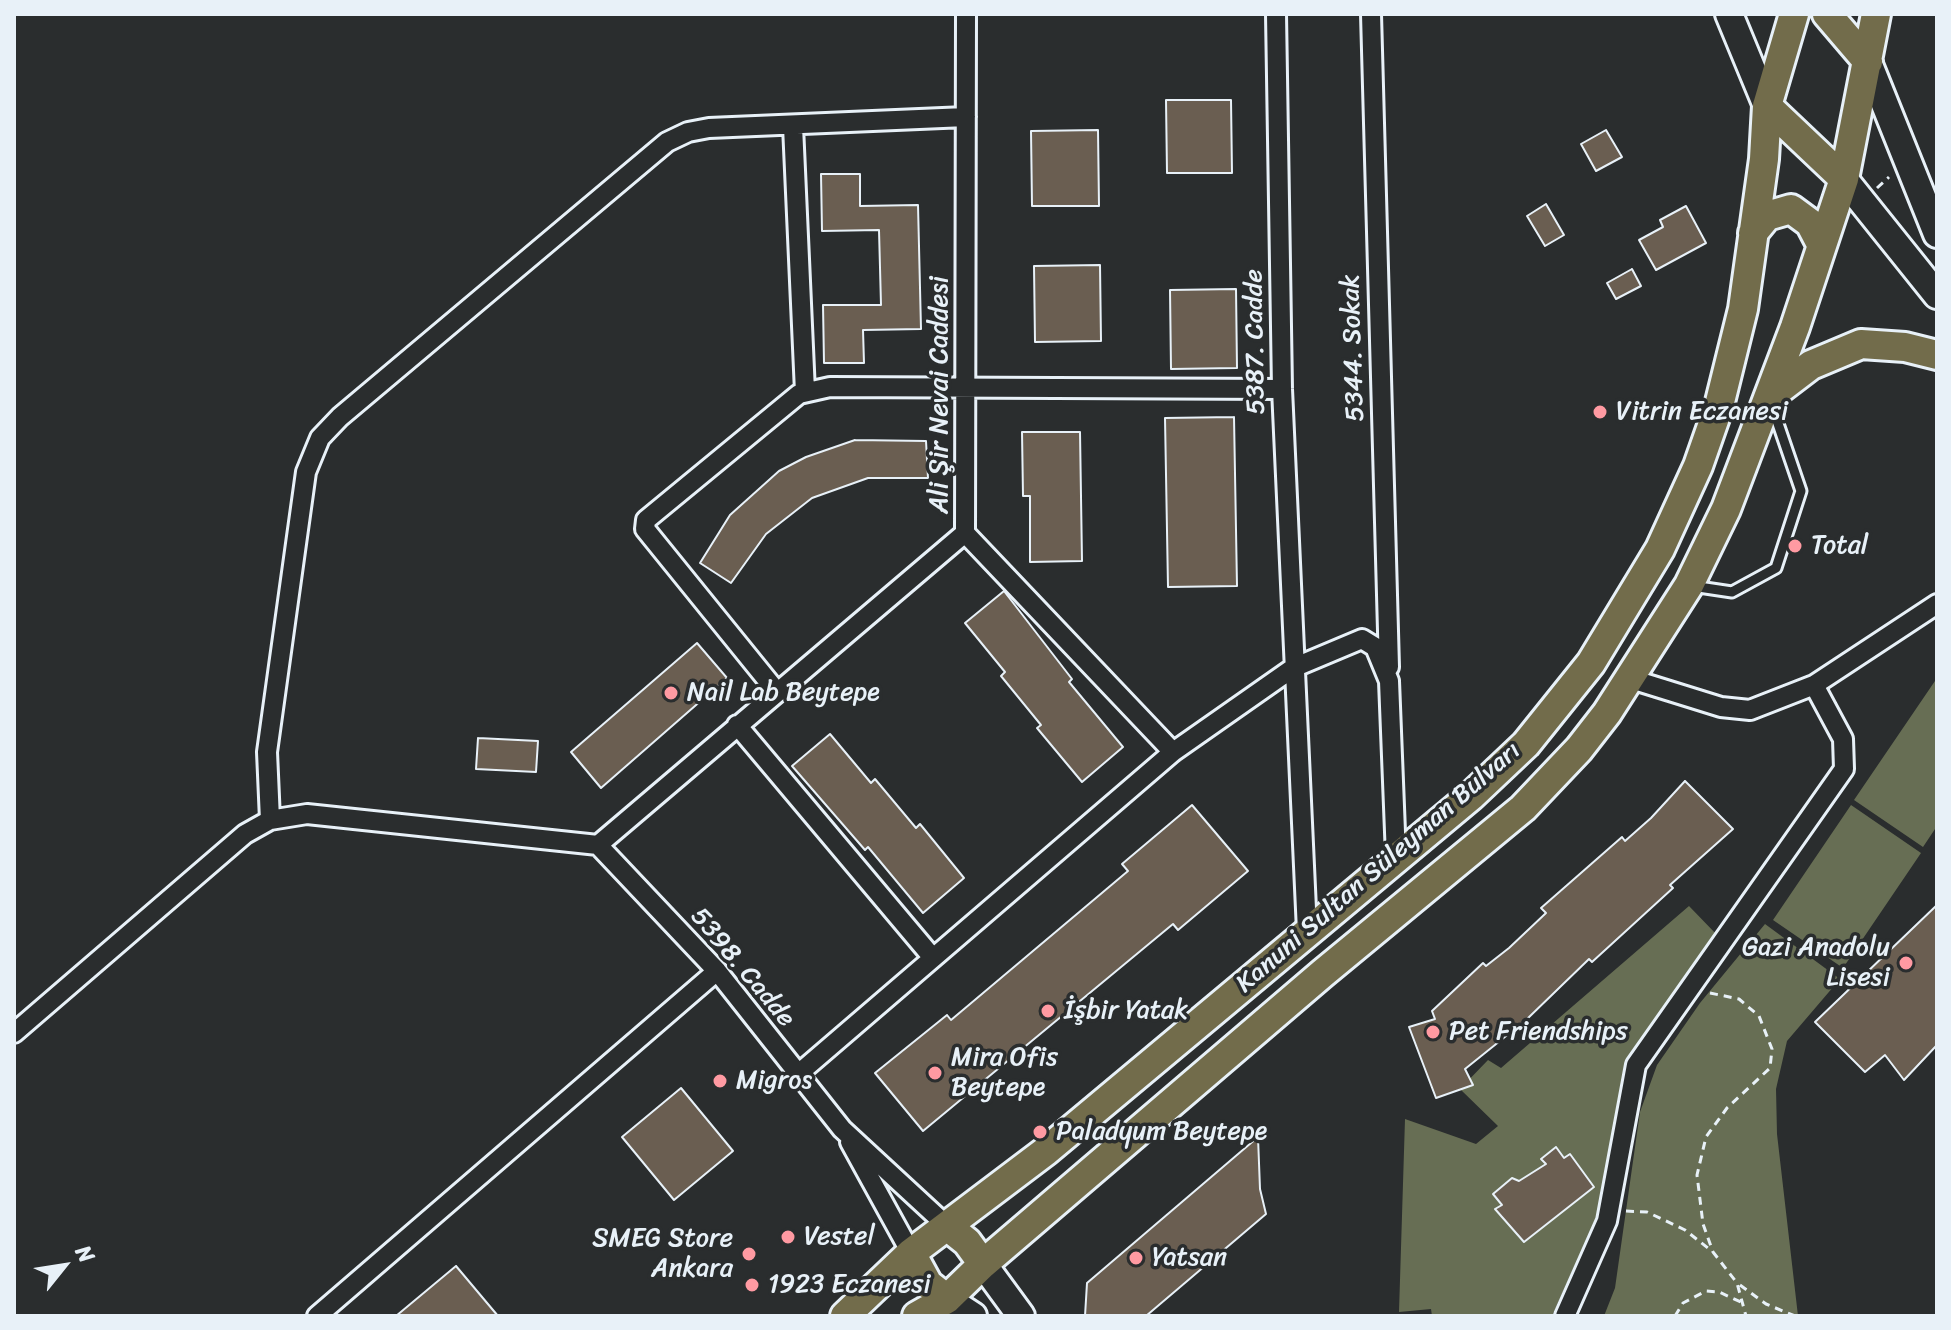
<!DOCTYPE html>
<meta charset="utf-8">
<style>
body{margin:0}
#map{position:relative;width:1951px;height:1330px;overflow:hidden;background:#2a2d2e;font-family:Sriracha,sans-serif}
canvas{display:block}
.frame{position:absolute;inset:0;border:16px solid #e8f1f8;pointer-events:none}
.north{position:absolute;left:24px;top:1226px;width:80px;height:80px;-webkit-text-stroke:6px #2a2d2e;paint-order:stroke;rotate:60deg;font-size:22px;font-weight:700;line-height:32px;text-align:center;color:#e8f1f8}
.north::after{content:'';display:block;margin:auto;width:28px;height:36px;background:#e8f1f8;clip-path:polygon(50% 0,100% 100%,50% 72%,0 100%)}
</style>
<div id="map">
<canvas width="1951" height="1330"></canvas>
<div class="frame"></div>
<div class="north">N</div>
</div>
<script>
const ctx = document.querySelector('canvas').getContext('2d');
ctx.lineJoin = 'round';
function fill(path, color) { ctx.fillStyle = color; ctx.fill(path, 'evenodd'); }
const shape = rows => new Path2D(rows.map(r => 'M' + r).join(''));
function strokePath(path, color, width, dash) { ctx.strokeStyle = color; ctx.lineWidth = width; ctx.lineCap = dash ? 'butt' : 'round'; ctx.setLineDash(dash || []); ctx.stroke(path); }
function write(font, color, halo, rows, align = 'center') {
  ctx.font = font + ' Sriracha,sans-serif'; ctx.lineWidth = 7; ctx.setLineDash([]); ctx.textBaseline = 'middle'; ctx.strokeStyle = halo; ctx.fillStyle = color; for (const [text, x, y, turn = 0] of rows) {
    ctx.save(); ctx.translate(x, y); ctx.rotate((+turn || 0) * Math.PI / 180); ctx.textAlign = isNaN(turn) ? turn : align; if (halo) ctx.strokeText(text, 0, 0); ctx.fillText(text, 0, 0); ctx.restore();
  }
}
const green = shape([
 [1937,678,1937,826,1923,847,1854,800],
 [1851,805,1921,853,1843,968,1773,920],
 [1689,906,1718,936,1632,1061,1618,1100,1601,1208,1552,1316,1432,1316,1431,1309,1399,1312,1405,1119,1476,1144,1498,1126,1460,1089,1488,1060,1501,1068],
 [1765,924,1840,979,1787,1041,1776,1089,1777,1134,1798,1316,1604,1316,1615,1288,1640,1112,1657,1065,1700,1003]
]);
const building = shape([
 [1166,100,1231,100,1232,173,1167,173,1166,100],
 [1098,130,1099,206,1032,206,1031,131,1098,130],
 [1606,130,1622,157,1596,171,1581,144,1606,130],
 [821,174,860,174,860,206,918,205,921,329,863,330,864,363,824,363,823,305,881,305,879,230,822,231,821,174],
 [1546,204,1564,235,1545,246,1527,216,1546,204],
 [1686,206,1706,243,1656,270,1639,240,1663,227,1660,220,1686,206],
 [1100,265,1101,341,1035,342,1034,266,1100,265],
 [1632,269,1641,286,1616,299,1607,283,1632,269],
 [1236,289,1237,368,1171,369,1170,290,1236,289],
 [1234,417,1237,586,1168,587,1165,418,1234,417],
 [1022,432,1080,432,1082,561,1030,562,1030,496,1023,496,1022,432],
 [855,440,926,441,928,478,868,478,812,498,766,534,731,583,700,563,730,515,779,471,806,457,855,440],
 [1004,591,1072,679,1069,682,1123,747,1082,782,1037,728,1041,725,1001,676,1005,672,965,623,1004,591],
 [697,643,727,678,601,788,571,752,697,643],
 [830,734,871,783,875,779,916,828,920,824,964,878,923,913,868,847,865,850,792,766,830,734],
 [478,738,538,741,536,772,476,769,478,738],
 [1685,781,1733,829,1670,885,1673,888,1592,962,1589,959,1526,1020,1465,1069,1473,1085,1436,1098,1409,1027,1435,1019,1432,1011,1483,963,1486,966,1509,948,1546,913,1541,908,1622,837,1625,841,1651,818,1685,781],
 [1192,805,1248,871,1178,930,1173,924,923,1131,875,1073,947,1015,951,1020,1128,871,1122,864,1192,805],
 [1937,905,1937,1045,1904,1080,1885,1055,1865,1072,1815,1022,1937,905],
 [681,1088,733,1151,674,1200,622,1137,681,1088],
 [1258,1137,1260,1189,1266,1214,1146,1316,1085,1316,1087,1283,1258,1137],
 [1556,1147,1564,1158,1570,1154,1594,1187,1524,1242,1495,1209,1502,1205,1493,1194,1512,1178,1519,1181,1546,1164,1541,1159,1556,1147],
 [456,1266,498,1316,396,1316,456,1266]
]);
const path = shape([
 [1877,188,1889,177],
 [1710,993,1739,999,1759,1016,1772,1049,1770,1068,1727,1108,1706,1137,1697,1175,1703,1224,1713,1252],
 [1626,1211,1647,1212,1685,1230,1713,1252,1737,1283,1746,1316],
 [1740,1285,1766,1304,1795,1316],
 [1675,1316,1683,1303,1706,1291,1719,1292,1743,1303]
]);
const lane = shape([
 [1692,586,1732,592,1776,568,1801,491,1772,406]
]);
const street = shape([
 [1276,14,1282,389,1307,931],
 [1371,14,1389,667],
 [793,126,805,392],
 [965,533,1173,752],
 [1631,679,1721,707,1750,710,1814,685,1937,604],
 [777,692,645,529,646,520,799,394,830,387,1282,389],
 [737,725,933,958],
 [270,820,267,752,306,472,320,438,340,417,667,142,688,132,709,128,966,117],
 [598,845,965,533,966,14],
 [598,845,717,971,842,1129,947,1226],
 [14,1033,245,834,270,820,307,814,598,845],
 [797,1075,1173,752,1293,668,1362,639,1375,647,1389,681,1396,857],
 [850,1142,911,1253],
 [317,1316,717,971],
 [1565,1316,1607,1221,1636,1065,1844,769,1843,739,1814,685]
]);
const secondary = shape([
 [1729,14,1767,106],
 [1868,62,1937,234],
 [1844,179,1937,295],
 [983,1264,1021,1316],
 [947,1299,973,1316]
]);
const primary = shape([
 [1827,14,1868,62],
 [1767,106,1844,179],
 [1753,233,1767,216,1791,209,1810,223,1821,244],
 [1769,397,1811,365,1861,344,1905,347,1937,355],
 [947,1226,967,1242,983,1264],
 [911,1253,928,1284,947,1299],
 [845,1316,911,1253,1046,1151,1471,796,1526,744,1591,663,1660,549,1698,466,1719,406,1743,309,1764,159,1767,106,1794,14],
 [917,1316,947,1299,983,1264,1323,973,1523,808,1579,749,1607,713,1689,585,1726,509,1795,327,1844,179,1876,14]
]);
const markers = [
 [1600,412,8,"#ff9aa2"],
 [1795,546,8,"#ff9aa2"],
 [671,693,8,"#ff9aa2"],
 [1906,963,8,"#ff9aa2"],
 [1048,1011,8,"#ff9aa2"],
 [1433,1032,8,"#ff9aa2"],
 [935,1073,8,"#ff9aa2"],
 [720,1081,8,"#ff9aa2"],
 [1040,1132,8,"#ff9aa2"],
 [788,1237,8,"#ff9aa2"],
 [749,1254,8,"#ff9aa2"],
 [1136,1258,8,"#ff9aa2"],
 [752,1285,8,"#ff9aa2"]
];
const streetNames = [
 ["5387. Cadde",1256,342,-91],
 ["5344. Sokak",1354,348,-92],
 ["Ali Şir Nevai Caddesi",940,395,-90],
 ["Kanuni Sultan Süleyman Bulvarı",1379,868,-41],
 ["5398. Cadde",742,968,50]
];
const poiNames = [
 ["Vitrin Eczanesi",1616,412],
 ["Total",1811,546],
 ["Nail Lab Beytepe",687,693],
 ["Gazi Anadolu",1890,948,"right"],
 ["Lisesi",1890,978,"right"],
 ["İşbir Yatak",1064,1011],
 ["Pet Friendships",1449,1032],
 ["Mira Ofis",951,1058],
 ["Beytepe",951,1088],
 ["Migros",736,1081],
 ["Paladyum Beytepe",1056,1132],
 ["Vestel",804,1237],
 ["SMEG Store",733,1239,"right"],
 ["Ankara",733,1269,"right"],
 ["Yatsan",1152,1258],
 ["1923 Eczanesi",768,1285]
];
fill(green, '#676e54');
fill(building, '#6a5e51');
strokePath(building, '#e8f1f8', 2);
strokePath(lane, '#e8f1f8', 15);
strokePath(street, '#e8f1f8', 24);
strokePath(secondary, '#e8f1f8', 32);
strokePath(primary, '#e8f1f8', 34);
strokePath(path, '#e8f1f8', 3, [8, 6]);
strokePath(lane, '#2a2d2e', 9);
strokePath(street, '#2a2d2e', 18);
strokePath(secondary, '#2a2d2e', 26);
strokePath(primary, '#726c4b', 28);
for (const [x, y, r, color] of markers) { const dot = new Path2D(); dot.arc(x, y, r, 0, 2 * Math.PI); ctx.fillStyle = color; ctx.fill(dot); strokePath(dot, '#2a2d2e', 3); }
write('26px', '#e8f1f8', '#2a2d2e', streetNames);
write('26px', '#e8f1f8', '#2a2d2e', poiNames, 'left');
</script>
